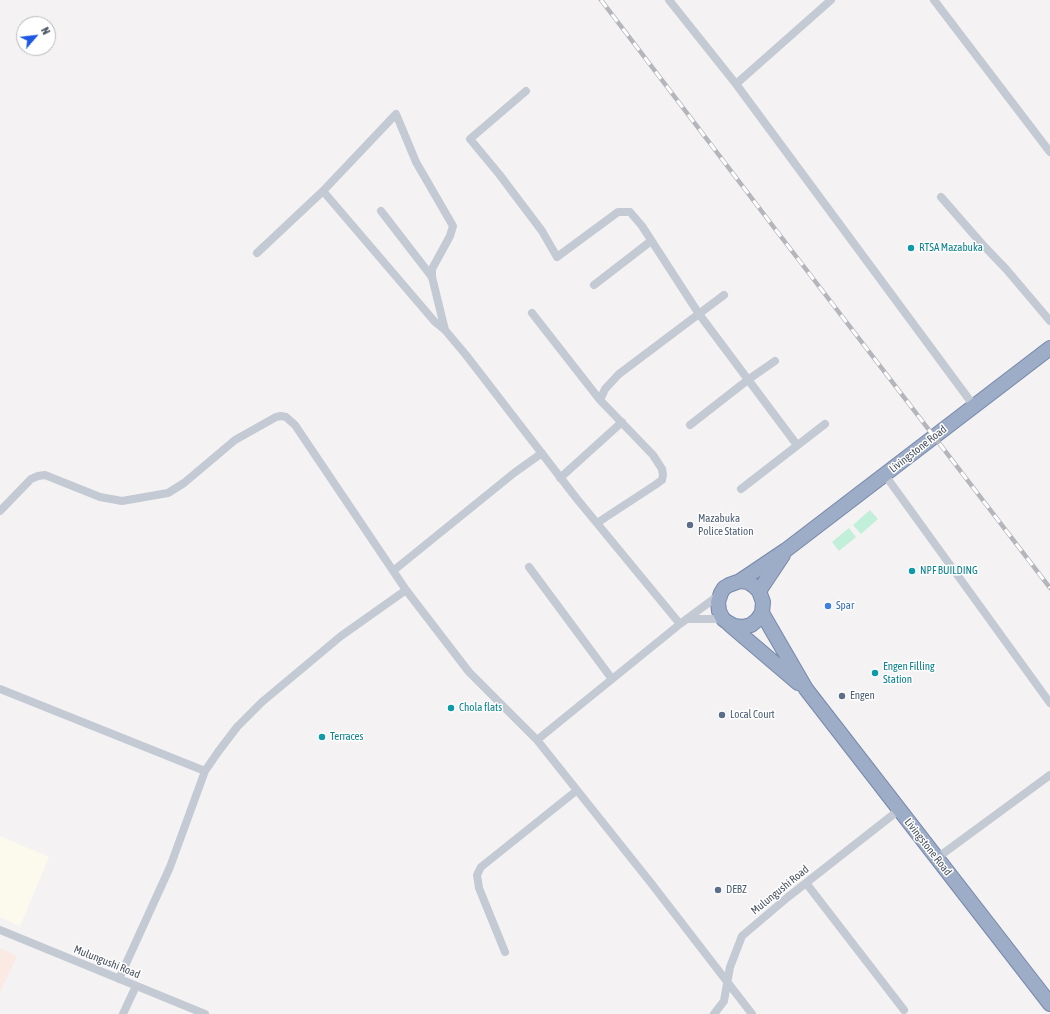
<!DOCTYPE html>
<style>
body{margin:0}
#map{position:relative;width:1050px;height:1014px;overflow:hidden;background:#f4f2f2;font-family:"Asap Condensed",sans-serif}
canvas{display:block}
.north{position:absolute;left:16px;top:16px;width:40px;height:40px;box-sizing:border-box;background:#fff;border:1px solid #b6babf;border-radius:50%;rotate:62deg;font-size:11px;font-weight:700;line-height:16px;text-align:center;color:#49525f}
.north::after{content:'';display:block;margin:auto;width:14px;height:18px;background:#1c58e3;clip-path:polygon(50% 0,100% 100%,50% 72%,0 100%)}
</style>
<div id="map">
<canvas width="1050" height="1014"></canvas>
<div class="north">N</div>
</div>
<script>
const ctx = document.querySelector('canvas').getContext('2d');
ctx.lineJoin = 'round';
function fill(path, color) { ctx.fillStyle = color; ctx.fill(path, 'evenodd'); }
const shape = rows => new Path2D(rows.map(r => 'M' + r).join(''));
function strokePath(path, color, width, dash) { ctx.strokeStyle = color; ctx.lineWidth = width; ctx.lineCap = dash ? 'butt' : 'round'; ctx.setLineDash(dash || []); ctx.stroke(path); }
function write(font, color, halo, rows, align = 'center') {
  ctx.font = font + ' "Asap Condensed",sans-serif'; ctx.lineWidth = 3; ctx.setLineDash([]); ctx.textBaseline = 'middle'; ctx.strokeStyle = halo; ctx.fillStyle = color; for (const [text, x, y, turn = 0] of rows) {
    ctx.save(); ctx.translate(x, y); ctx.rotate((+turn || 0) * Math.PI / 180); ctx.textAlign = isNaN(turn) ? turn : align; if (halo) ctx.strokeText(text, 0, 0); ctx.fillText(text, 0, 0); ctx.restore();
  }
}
const commercial = shape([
 [0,836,49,857,20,926,0,917]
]);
const medical = shape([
 [0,948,17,956,0,992]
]);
const green = shape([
 [870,510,878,519,861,534,853,525],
 [849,528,856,537,839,551,832,542]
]);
const minor = shape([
 [669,0,736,84,974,406],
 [934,0,1050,152],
 [736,84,831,0],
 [526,91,470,139,499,174,542,231,557,257,618,212,630,212,642,226,699,314,797,445],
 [941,197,982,244,1006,269,1050,321],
 [381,211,432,277],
 [257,253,323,191],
 [594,285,651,241],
 [532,313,600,400],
 [445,330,432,277,432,269,450,236,453,226,416,162,396,114,323,191,435,322,445,330,466,355,577,499,680,624],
 [690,425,749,379,775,361],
 [885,475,1050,703],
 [560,478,622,422],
 [741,489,825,424],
 [0,511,31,479,38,476,45,475,100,497,122,501,168,493,184,483,235,440,276,417,281,416,286,417,295,425,406,590,469,672,537,740,651,883,752,1014],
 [597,523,655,485,662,480,663,475,662,469,653,455,600,400,605,389,619,374,724,295],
 [529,567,612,679],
 [393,571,514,473,542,453],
 [687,619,723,619],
 [0,689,205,771],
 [537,740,680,624,719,595],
 [937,858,1050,775],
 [806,883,904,1010],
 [0,930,205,1014],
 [505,952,479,888,477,875,481,867,576,791],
 [119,979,170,867,205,771,218,752,237,727,262,702,341,636,406,590],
 [123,1014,136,986],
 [714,1014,724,1001,730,967,742,936,788,897,899,810]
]);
const trunk = shape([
 [740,581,748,582,754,586,759,591,763,602,762,613,757,620,751,625,743,627,734,626,727,622,723,619,719,611,718,602,721,593,724,588,729,585,740,581,786,550,1050,348],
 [759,591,783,555],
 [762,613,806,689,1050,1004],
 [730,625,798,683]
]);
const rail = shape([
 [601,0,782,238,1050,588]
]);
const markers = [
 [911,248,4,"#0f9aa8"],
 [690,525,4,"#5c6f8a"],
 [912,571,4,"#0f9aa8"],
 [828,606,4,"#3f7fe0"],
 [875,673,4,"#0f9aa8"],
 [842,696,4,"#5c6f8a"],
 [451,708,4,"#0f9aa8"],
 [722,715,4,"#5c6f8a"],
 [322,737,4,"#0f9aa8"],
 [718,890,4,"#5c6f8a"]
];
const cultureNames = [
 ["RTSA Mazabuka",919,248],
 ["NPF BUILDING",920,571],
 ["Engen Filling",883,667],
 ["Station",883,680],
 ["Chola flats",459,708],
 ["Terraces",330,737]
];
const streetNames = [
 ["Livingstone Road",918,449,-38],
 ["Livingstone Road",928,847,52],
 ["Mulungushi Road",780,890,-39],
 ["Mulungushi Road",107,962,22]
];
const serviceNames = [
 ["Mazabuka",698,519],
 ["Police Station",698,532],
 ["Engen",850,696],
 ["Local Court",730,715],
 ["DEBZ",726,890]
];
const shopNames = [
 ["Spar",836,606]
];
fill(commercial, '#fcfaed');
fill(medical, '#fbe9e4');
fill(green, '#c2efda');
strokePath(trunk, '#7688ab', 16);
strokePath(minor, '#c3cad3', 8);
strokePath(trunk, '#9eadc7', 14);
strokePath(rail, '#b4b6bc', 4.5);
strokePath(rail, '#fff', 3, [9]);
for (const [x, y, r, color] of markers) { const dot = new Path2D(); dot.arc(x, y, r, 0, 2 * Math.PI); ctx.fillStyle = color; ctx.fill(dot); strokePath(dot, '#fff', 1.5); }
write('11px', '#0d838f', '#fff', cultureNames, 'left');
write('11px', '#49525f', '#fff', streetNames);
write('11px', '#4e5e75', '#fff', serviceNames, 'left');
write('11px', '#366cbe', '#fff', shopNames, 'left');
</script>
